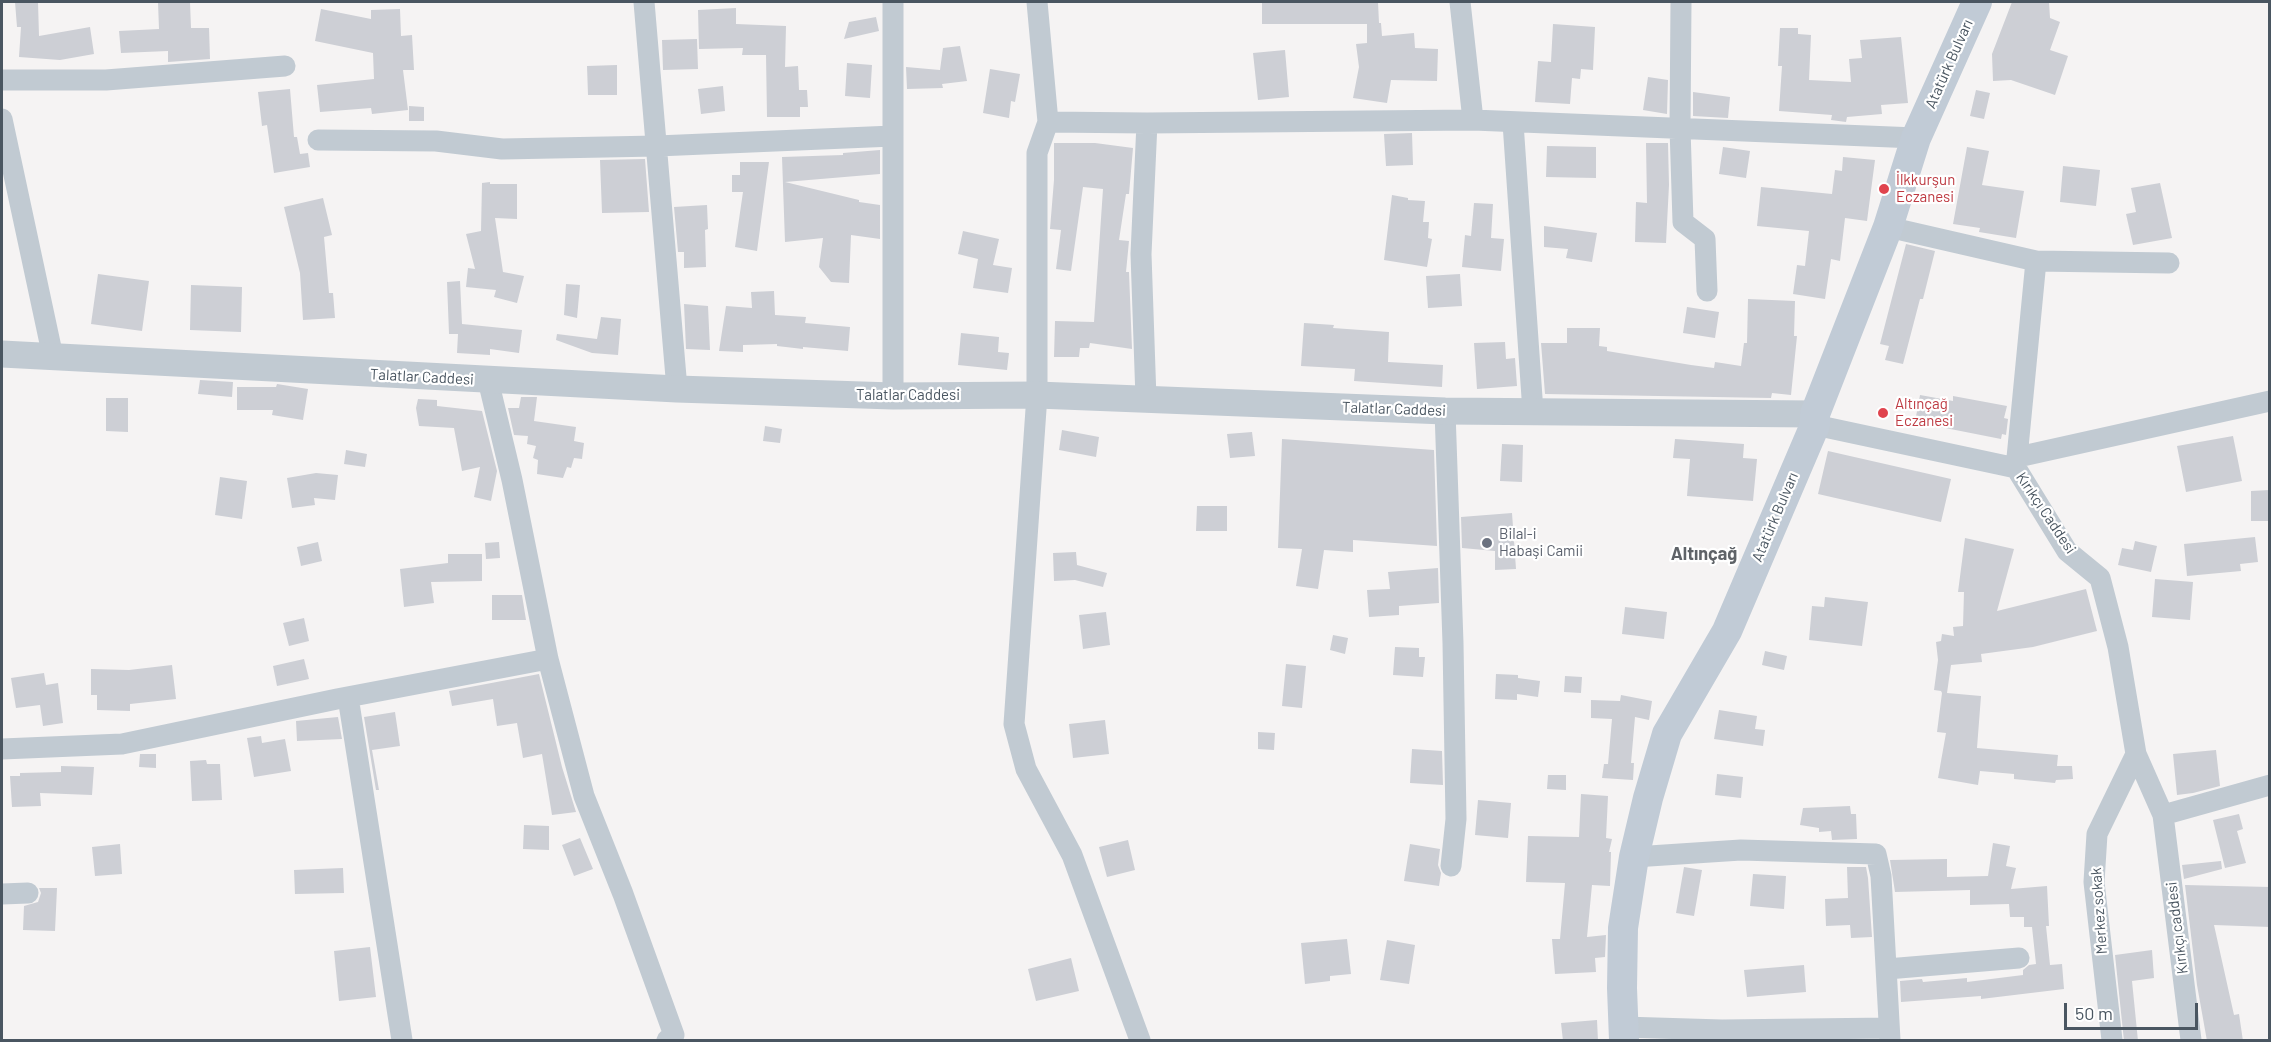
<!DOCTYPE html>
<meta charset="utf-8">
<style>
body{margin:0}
#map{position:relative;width:2271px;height:1042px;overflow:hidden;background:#f5f3f3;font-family:Barlow,sans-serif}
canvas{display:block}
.frame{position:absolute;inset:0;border:3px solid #4a5661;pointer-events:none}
.scale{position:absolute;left:2064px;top:1003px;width:134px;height:27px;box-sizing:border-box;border:3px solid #4a5661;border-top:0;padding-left:8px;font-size:18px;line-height:21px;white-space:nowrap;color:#4a5661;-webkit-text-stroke:4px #fff;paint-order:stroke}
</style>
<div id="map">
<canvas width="2271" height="1042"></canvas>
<div class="frame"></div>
<div class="scale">50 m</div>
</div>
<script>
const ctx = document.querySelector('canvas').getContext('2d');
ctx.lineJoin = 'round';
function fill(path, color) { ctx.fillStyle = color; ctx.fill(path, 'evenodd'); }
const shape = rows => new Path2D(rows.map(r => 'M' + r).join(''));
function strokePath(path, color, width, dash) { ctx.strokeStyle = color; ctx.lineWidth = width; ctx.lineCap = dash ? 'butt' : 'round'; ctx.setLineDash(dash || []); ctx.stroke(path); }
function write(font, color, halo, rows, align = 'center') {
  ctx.font = font + ' Barlow,sans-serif'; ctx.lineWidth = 4.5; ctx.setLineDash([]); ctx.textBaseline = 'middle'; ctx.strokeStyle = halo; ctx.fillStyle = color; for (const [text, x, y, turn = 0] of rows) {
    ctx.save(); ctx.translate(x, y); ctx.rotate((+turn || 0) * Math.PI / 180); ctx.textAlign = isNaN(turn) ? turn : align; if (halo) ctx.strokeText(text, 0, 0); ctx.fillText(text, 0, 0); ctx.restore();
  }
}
const building = shape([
 [15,2,38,2,39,36,90,27,94,54,60,60,19,57,21,27,17,27],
 [158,2,190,2,191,28,209,28,210,59,168,62,168,51,121,53,119,31,159,29],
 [1262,2,1378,2,1379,23,1381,23,1382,36,1414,33,1415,48,1438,49,1437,81,1391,80,1387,103,1353,98,1359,67,1356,44,1367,43,1367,24,1262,24],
 [2012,2,2049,2,2050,18,2060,22,2050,50,2068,56,2055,95,2011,80,1993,81,1992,54],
 [736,8,736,24,786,26,785,67,798,66,799,90,807,90,808,107,800,107,800,117,767,117,766,55,742,55,743,48,699,49,698,10],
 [321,9,371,19,371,10,400,9,401,36,412,35,414,70,403,70,408,110,372,114,371,108,320,112,317,85,374,79,373,53,315,41],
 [876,17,879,31,844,39,849,22],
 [1553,24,1595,27,1593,70,1581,69,1580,79,1572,78,1570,104,1535,102,1538,61,1551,62],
 [1780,28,1798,28,1798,34,1811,35,1809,80,1851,82,1849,59,1862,58,1860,40,1901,37,1908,103,1881,105,1882,114,1847,117,1846,122,1831,120,1832,115,1779,111,1782,66,1778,66],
 [697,39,698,69,663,70,662,40],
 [960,46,967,81,942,84,943,88,907,89,906,67,940,70,943,48],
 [1285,50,1289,97,1258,100,1253,53],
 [847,63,872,65,870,98,845,96],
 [617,65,617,95,588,95,587,66],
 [990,69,1020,74,1015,102,1011,101,1009,118,983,113],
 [1648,77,1668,80,1667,114,1643,110],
 [723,86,725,111,701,114,698,89],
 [290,89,294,137,297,137,300,154,308,153,310,167,274,173,267,125,262,126,258,92],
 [1976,90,1990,93,1984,119,1970,116],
 [1693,92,1730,97,1728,118,1693,116],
 [409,106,424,107,424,121,409,121],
 [1412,133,1413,165,1386,166,1384,134],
 [1054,143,1095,143,1133,148,1129,194,1126,194,1119,240,1129,241,1126,272,1129,272,1132,349,1090,343,1089,348,1080,348,1079,357,1054,357,1055,321,1094,322,1103,189,1083,187,1071,271,1056,269,1061,230,1050,229,1054,180],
 [1646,143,1668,143,1669,185,1666,243,1635,242,1636,202,1647,203],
 [1547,146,1596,147,1596,178,1546,177],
 [1723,147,1750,151,1746,178,1719,174],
 [1967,147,1989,151,1982,185,2024,191,2016,238,1979,232,1980,228,1953,224],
 [880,150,880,174,785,182,859,200,859,202,880,205,880,239,851,235,849,283,831,282,819,267,823,238,785,242,782,157,843,155,843,153],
 [1843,157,1875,160,1867,221,1845,218,1840,261,1831,259,1825,299,1793,294,1797,265,1805,266,1809,231,1757,226,1761,187,1832,194,1835,170,1842,171],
 [645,159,649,212,602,213,600,160],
 [740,162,769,162,757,251,735,247,743,192,732,192,732,175,740,175],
 [2063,166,2100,170,2096,206,2060,202],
 [490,182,490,184,517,184,517,219,495,218,503,272,524,276,517,303,494,297,496,290,466,287,468,268,475,269,466,234,481,231,482,183],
 [2160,183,2172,238,2133,245,2126,214,2136,212,2131,188],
 [1392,195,1408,198,1408,200,1425,201,1423,222,1429,222,1428,238,1432,239,1427,267,1384,260],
 [323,198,332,235,324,237,329,293,333,293,335,318,303,320,300,273,284,207],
 [1474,203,1493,204,1491,238,1504,239,1501,271,1462,267,1465,235,1471,236],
 [707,205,708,229,705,230,706,267,684,268,684,252,678,252,674,207],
 [1544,226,1597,233,1592,262,1566,258,1568,249,1544,247],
 [963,231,999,239,993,265,1012,268,1008,293,973,288,978,259,958,254],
 [1906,244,1935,251,1923,299,1920,299,1903,364,1885,360,1889,346,1880,344],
 [98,274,149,281,142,331,91,324],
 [1460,274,1462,306,1428,308,1426,276],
 [460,281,462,324,522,330,519,353,490,349,490,355,457,353,458,334,449,334,447,282],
 [566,284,580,285,577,318,564,315],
 [191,285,242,287,241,332,190,330],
 [774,291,775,315,806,317,805,323,850,327,848,351,803,347,803,349,777,346,777,344,743,345,743,352,719,351,726,306,752,308,751,292],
 [1748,299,1795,301,1794,336,1797,336,1791,395,1772,393,1771,398,1545,394,1541,343,1567,343,1567,328,1600,328,1599,346,1607,347,1607,351,1691,365,1714,368,1715,362,1741,366,1744,343,1747,343],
 [684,304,708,306,710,350,686,349],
 [1687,307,1719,312,1715,338,1683,333],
 [601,317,621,319,618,355,592,353,556,340,557,334,597,339],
 [1304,323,1334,325,1333,328,1389,332,1388,362,1443,365,1442,387,1354,381,1355,369,1301,366],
 [961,333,999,337,998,352,1009,353,1007,370,958,365],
 [1505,342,1506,359,1515,358,1517,386,1477,389,1474,343],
 [200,380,233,382,232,397,198,394],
 [277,384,308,389,303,420,272,415,273,410,237,410,237,387,276,387],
 [1920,395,1953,401,1953,396,2007,406,2004,418,2008,419,2006,435,2002,434,2001,439,1915,422],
 [521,397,537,397,534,421,576,427,574,441,584,443,582,459,574,458,571,468,567,467,563,478,537,474,538,460,533,458,536,446,527,444,528,436,514,435,508,408,519,408],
 [106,398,128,398,128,432,106,431],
 [418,399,437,400,437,406,482,411,497,471,491,501,474,497,480,467,462,471,454,428,419,426,416,408],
 [765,426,782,429,780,443,763,441],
 [1062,430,1099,437,1096,457,1059,450],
 [1252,432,1255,456,1230,458,1227,434],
 [2233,436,2242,481,2186,492,2177,446],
 [1282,439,1434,450,1437,546,1353,540,1353,552,1324,550,1318,589,1296,586,1302,549,1278,548],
 [1675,439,1744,444,1743,458,1757,459,1753,501,1687,496,1690,459,1673,458],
 [1502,444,1523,445,1522,482,1500,481],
 [346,450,367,454,365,467,344,464],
 [1828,451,1951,479,1941,522,1818,494],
 [316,473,338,475,335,500,314,498,315,505,292,508,287,478],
 [220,477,247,481,242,519,215,515],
 [2270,490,2270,521,2251,521,2251,491],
 [1197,506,1227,506,1227,531,1196,531],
 [1512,513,1516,569,1495,570,1495,551,1462,548,1461,517],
 [2255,537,2258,562,2240,564,2241,571,2187,576,2184,544],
 [1965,538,2014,549,1997,611,2086,589,2097,631,2033,647,1981,654,1982,662,1951,665,1947,693,1981,696,1977,748,2058,755,2057,766,2072,766,2073,779,2056,780,2055,783,2014,779,2014,774,1980,771,1978,785,1938,778,1946,733,1937,732,1942,693,1941,691,1934,690,1938,660,1936,642,1941,641,1942,634,1954,636,1953,627,1963,626,1964,592,1958,592],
 [2135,541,2157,546,2151,572,2118,565,2122,548,2133,550],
 [318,542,322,561,301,566,297,547],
 [499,542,500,558,486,559,485,543],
 [1076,552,1077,565,1107,573,1103,587,1075,580,1054,581,1053,553],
 [448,554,482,554,482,581,431,582,434,603,404,607,400,569,448,563],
 [1438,568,1439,603,1399,606,1399,615,1369,617,1367,590,1390,589,1388,572],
 [2155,579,2193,582,2190,620,2152,617],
 [492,595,522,595,526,620,492,620],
 [1825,597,1868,602,1862,646,1809,640,1812,606,1824,607],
 [1625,607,1667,612,1664,639,1622,634],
 [1106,612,1110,645,1083,649,1079,615],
 [304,618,309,641,289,646,283,623],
 [1333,635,1348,638,1345,654,1330,650],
 [1395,647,1419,648,1419,657,1425,657,1423,677,1393,675],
 [1765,651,1787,656,1784,670,1762,665],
 [304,659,309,679,277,686,273,666],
 [1286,664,1306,666,1302,708,1282,706],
 [172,665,176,699,130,704,130,711,97,710,97,695,91,695,91,669,129,670],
 [44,673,46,685,58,683,63,723,43,726,40,705,16,708,11,678],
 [539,674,562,767,576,812,552,815,542,754,523,758,517,723,497,726,493,699,452,706,449,691],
 [1496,674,1518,675,1518,678,1540,681,1538,697,1517,694,1517,700,1495,699],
 [1565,676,1582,677,1581,693,1564,692],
 [1621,695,1652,701,1649,720,1635,717,1631,763,1634,763,1633,780,1602,778,1604,764,1608,764,1612,719,1591,718,1591,700,1620,701],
 [1719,710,1757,716,1755,729,1765,730,1763,746,1714,739],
 [395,712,400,746,372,750,379,790,376,790,364,717],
 [338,717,342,739,297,741,296,721],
 [1105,720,1109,754,1073,758,1069,724],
 [1258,732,1275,733,1274,750,1258,749],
 [261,736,262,743,285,739,291,771,254,777,247,738],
 [1412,749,1442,751,1443,785,1410,783],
 [2216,750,2220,786,2193,793,2177,795,2173,754],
 [140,754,156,754,156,768,139,767],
 [206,760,207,764,220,764,222,800,192,801,190,761],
 [61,766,94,767,92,795,40,793,41,806,12,807,10,776,20,776,20,773,61,772],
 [1717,774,1743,777,1741,798,1715,795],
 [1548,775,1566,775,1566,790,1547,789],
 [1581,794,1608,796,1606,838,1612,839,1609,852,1611,852,1610,886,1592,885,1587,937,1606,935,1605,957,1595,958,1596,972,1555,974,1552,939,1560,939,1565,883,1526,882,1528,836,1579,837],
 [1478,800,1511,803,1508,838,1475,835],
 [1850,806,1851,814,1856,814,1857,839,1832,840,1831,831,1819,832,1819,828,1800,825,1803,808],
 [2239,814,2243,829,2237,831,2246,863,2225,868,2213,820],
 [524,825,549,826,549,850,523,849],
 [580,838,593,869,574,876,562,845],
 [1128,840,1135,870,1107,877,1099,847],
 [1993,843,2010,846,2006,866,2016,868,2011,889,2047,886,2049,926,2046,926,2050,965,2062,964,2064,989,1981,999,1981,996,1901,1002,1900,981,1922,979,1923,982,1967,978,1967,982,2023,975,2023,970,2029,965,2036,964,2032,927,2024,927,2024,917,2010,917,2009,904,1970,905,1970,890,1895,892,1890,860,1947,859,1947,877,1988,876],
 [120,844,122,874,95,876,92,847],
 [1410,844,1440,849,1438,865,1441,873,1439,886,1404,881],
 [2221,861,2222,869,2184,879,2182,865],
 [1684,867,1702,870,1694,916,1676,913],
 [1847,867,1866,867,1868,878,1872,937,1851,938,1850,925,1826,926,1825,899,1848,898],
 [343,868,344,893,295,894,294,870],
 [1753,874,1786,876,1784,909,1750,906],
 [2185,885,2270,887,2270,927,2214,925,2234,1015,2239,1014,2243,1041,2207,1041,2197,985],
 [39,888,57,888,55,931,23,930,24,906,38,902,41,893],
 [1347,939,1351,974,1330,976,1330,981,1305,984,1301,943],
 [1387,940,1415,945,1409,984,1380,980],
 [370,947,376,997,339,1001,334,951],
 [2152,950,2154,978,2132,981,2138,1041,2124,1041,2115,955],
 [1071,958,1079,991,1036,1001,1028,969],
 [1804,965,1806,992,1747,997,1744,970],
 [1597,1020,1598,1041,1563,1041,1561,1023]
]);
const minor = shape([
 [644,2,677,389],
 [893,2,893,396],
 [1037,2,1048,122,1037,153,1037,395,1014,724,1026,769,1072,855,1140,1040],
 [1460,2,1473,120],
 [1681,2,1680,128,1683,222,1705,239,1707,291],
 [2,80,106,80,285,66],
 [2,119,53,357],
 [1048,122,1147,123,1473,120,1916,138],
 [1513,123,1533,412],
 [318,140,436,141,502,149,657,146,893,136],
 [1888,227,2036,261,2169,263],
 [488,380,512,480,548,659,584,796,623,894,674,1035,667,1040],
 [1146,399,1141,254,1147,123],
 [1445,411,1453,643,1456,819,1451,866],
 [1815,425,2016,468,2067,551,2100,578,2118,647,2136,754,2163,815,2191,1040],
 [2018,457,2270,401],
 [2016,468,2036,261],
 [348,697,402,1040],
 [2,749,122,744,337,699,548,659],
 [2163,815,2270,785],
 [1634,857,1741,850,1876,854,1881,876,1890,1040],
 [2,894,28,893],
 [1887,969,2019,958],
 [1623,1027,1722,1030,1889,1028],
 [2112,1040,2094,882,2097,834,2136,754]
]);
const tertiary = shape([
 [2,354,677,389,893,396,1037,395,1445,411,1815,414]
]);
const secondary = shape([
 [1624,1040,1622,988,1623,928,1634,857,1648,798,1667,734,1727,631,1815,425,1815,414,1888,227,1916,138,1977,2]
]);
const markers = [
 [1884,189,6,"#e0444e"],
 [1883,413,6,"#e0444e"],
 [1487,543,6,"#6b7280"]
];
const streetNames = [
 ["Atatürk Bulvarı",1949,64,-66],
 ["Talatlar Caddesi",422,377,3],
 ["Talatlar Caddesi",908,395],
 ["Talatlar Caddesi",1394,409,2],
 ["Kırıkçı Caddesi",2046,513,56],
 ["Atatürk Bulvarı",1775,517,-67],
 ["Merkez sokak",2099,911,-94],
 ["Kırıkçı caddesi",2177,928,-97]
];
const healthNames = [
 ["İlkkurşun",1896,180],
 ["Eczanesi",1896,197],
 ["Altınçağ",1895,404],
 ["Eczanesi",1895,421]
];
const worshipNames = [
 ["Bilal-i",1499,534],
 ["Habaşi Camii",1499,551]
];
const quarterNames = [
 ["Altınçağ",1704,554]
];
fill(building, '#cdcfd5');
strokePath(minor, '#c1cad2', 21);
strokePath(tertiary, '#c1cad2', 27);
strokePath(secondary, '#c1cbd6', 30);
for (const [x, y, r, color] of markers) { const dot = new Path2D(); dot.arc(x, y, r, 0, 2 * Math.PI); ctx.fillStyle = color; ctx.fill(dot); strokePath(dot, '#fff', 2); }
write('15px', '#4a5661', '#fff', streetNames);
write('15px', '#be3a42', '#fff', healthNames, 'left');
write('15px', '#5b616d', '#fff', worshipNames, 'left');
write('bold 18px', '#5f6368', '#fff', quarterNames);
</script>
